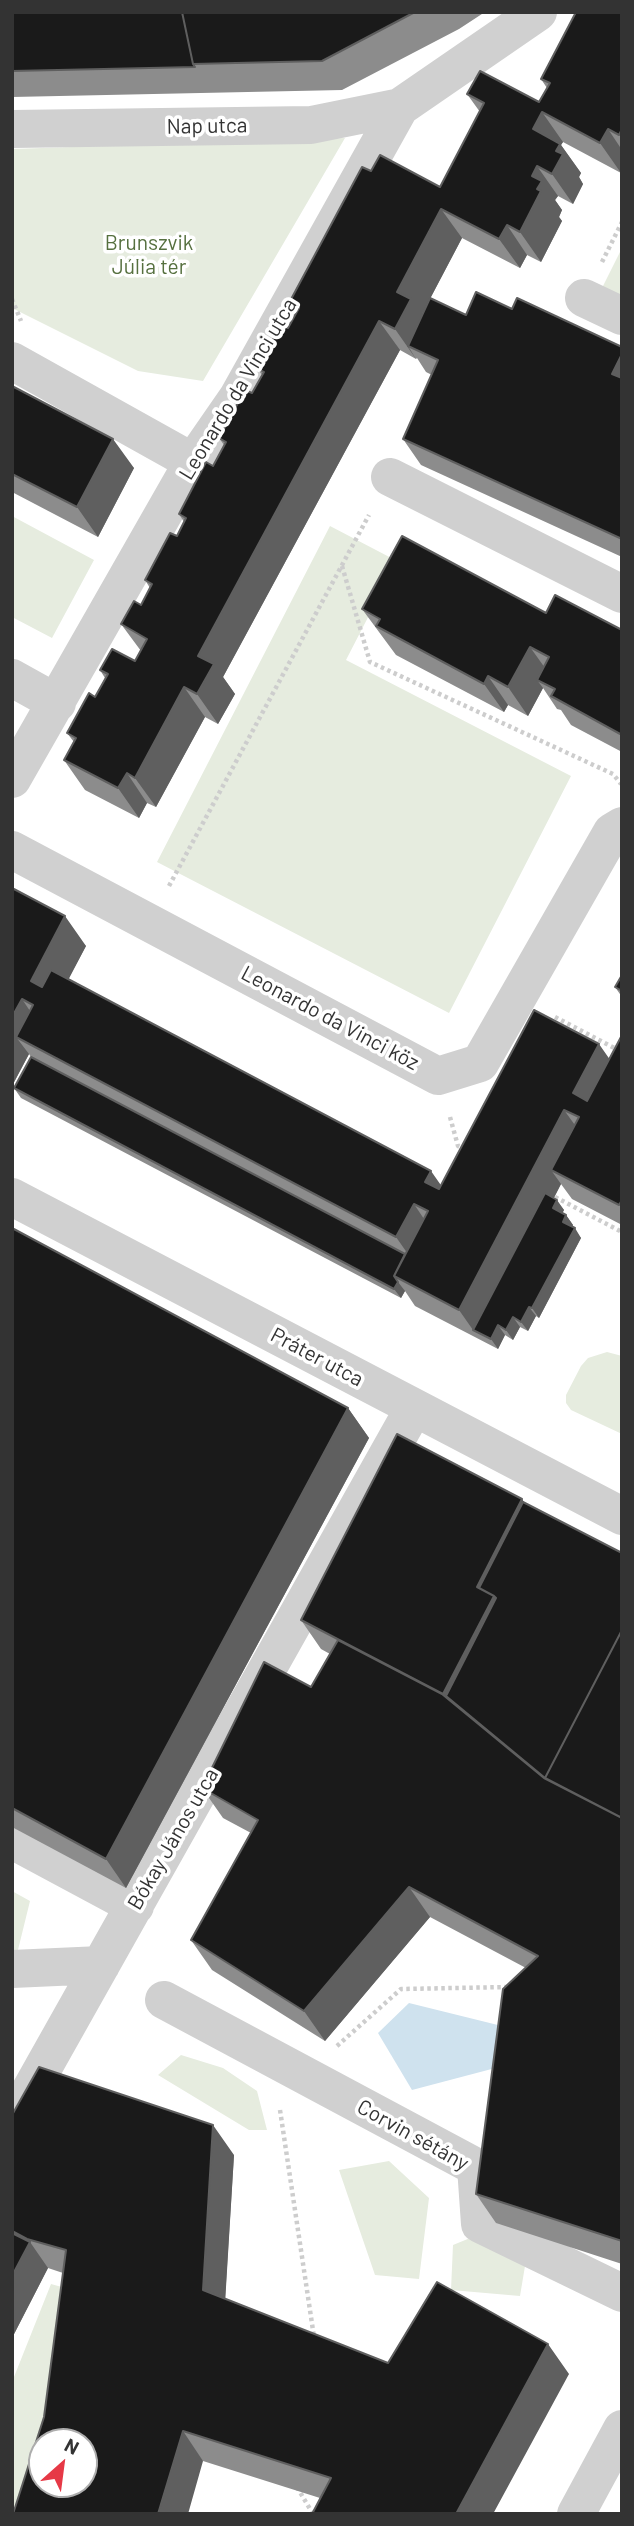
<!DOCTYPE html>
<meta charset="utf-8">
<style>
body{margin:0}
#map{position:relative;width:634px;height:2526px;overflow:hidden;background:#fff;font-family:Barlow,sans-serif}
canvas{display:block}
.frame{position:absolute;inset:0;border:14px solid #333;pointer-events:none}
.north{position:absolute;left:28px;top:2428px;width:70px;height:70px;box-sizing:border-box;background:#fff;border:2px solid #adadad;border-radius:50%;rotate:28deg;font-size:19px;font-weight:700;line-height:28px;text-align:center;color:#333}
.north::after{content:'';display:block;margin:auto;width:24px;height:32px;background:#e63946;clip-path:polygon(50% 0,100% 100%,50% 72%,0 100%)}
</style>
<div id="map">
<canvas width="634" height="2526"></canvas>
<div class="frame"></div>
<div class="north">N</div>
</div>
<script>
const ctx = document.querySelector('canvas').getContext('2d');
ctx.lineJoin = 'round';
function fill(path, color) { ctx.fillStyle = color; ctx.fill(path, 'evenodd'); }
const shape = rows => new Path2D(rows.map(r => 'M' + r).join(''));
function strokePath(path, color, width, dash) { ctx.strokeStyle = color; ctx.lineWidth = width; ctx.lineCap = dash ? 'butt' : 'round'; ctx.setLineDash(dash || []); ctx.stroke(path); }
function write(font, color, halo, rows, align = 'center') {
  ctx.font = font + ' Barlow,sans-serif'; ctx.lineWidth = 7; ctx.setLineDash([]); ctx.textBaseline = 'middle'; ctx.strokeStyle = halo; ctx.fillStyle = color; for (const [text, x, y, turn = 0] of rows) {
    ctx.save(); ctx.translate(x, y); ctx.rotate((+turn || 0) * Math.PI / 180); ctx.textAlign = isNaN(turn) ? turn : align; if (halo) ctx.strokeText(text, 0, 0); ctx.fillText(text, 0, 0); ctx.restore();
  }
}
const green = shape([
 [345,138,203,381,138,371,12,308,12,149],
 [622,248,622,304,599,294],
 [12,516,94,560,52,638,12,617],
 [330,526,397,561,346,660,571,776,449,1013,157,862],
 [607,1352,622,1356,622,1434,571,1410,566,1403,566,1395,581,1366,588,1358],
 [12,1891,30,1901,17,1954,12,1948],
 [181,2055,223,2068,257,2091,267,2130,249,2130,158,2075],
 [389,2161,429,2198,419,2279,375,2275,339,2170],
 [475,2236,526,2260,520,2296,451,2290,453,2245],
 [51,2284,76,2291,42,2442,19,2514,12,2511,12,2382]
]);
const water = shape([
 [409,2003,514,2029,503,2066,412,2090,378,2033]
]);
const path = shape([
 [602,262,622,222],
 [12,299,21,321],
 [342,566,370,662,613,774,621,784],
 [169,886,369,515],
 [555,1017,622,1052],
 [450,1117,458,1146,464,1149],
 [555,1197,622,1232],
 [337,2046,401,1989,509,1987],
 [280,2110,314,2337],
 [297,2487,313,2514]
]);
const minor = shape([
 [12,129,311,125,400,107],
 [584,298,622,316],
 [12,361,193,462],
 [390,477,622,594],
 [12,678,57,703],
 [12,779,193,462,238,397,400,107,538,12],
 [12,850,438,1076,480,1063,612,832,622,826],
 [12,1197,622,1516],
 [12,1840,135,1906],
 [12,1969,101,1965],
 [164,2000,476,2167,480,2224,622,2293],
 [12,2123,414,1408],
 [576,2514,622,2429]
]);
const wall = shape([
 [12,12,485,12,459,29,342,90,12,97],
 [622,12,621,173,563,142,561,145,581,173,579,177,583,184,573,204,558,196,555,200,562,210,559,217,562,221,541,262,527,255,520,268,462,238,422,314,422,315,466,315,512,309,622,347,622,557,421,465,403,439,432,375,426,372,417,358,416,359,400,350,223,677,235,694,218,724,205,717,156,807,147,803,139,818,85,790,64,760,74,742,67,733,95,697,105,678,100,670,135,661,141,651,121,624,141,605,150,588,145,580,177,536,184,522,179,514,213,466,224,445,219,438,252,393,262,375,257,368,288,328,296,313,289,303,371,171,440,187,480,112,467,94,539,102,547,88,541,79],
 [12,386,134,468,98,537,12,492],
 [362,609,546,613,622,630,622,752,571,725,561,710,557,709,543,688,528,716,508,705,504,712,396,655],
 [12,888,86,946,68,979,441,1185,609,1059,622,1035,622,1225,572,1199,561,1184,554,1198,564,1210,562,1213,566,1215,573,1225,572,1227,581,1238,539,1318,536,1316,528,1331,520,1327,513,1340,505,1335,498,1349,415,1306,405,1291,401,1298,21,1098,14,1088,31,1057,29,1054,12,1086],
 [622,975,622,997,615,987],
 [12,1228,348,1408,369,1438,126,1888,12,1827],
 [522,1499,523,1502,622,1553,622,2264,496,2223,476,2194,526,1968,430,1917,325,2041,212,1970,191,1940,251,1833,223,1818,202,1788,311,1687,330,1654,321,1649,301,1620],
 [12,2115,234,2155,225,2299,388,2363,569,2374,320,2498,203,2461,44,2417,63,2273,48,2268,12,2338]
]);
const shadedWall = shape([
 [542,112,563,142,561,145,581,173,579,177,583,184,573,204,552,174,533,129],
 [608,129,622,150,621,173,600,143],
 [537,166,558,196,555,200,562,210,559,217,562,221,541,262,520,232,537,189,532,176],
 [441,209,462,238,422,314,432,329,408,346,416,359,395,329,397,292],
 [507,225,527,255,520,268,499,239],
 [379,321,400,350,223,677,235,694,218,724,197,694,198,656],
 [622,354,622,388,612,374],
 [113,439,134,468,98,537,77,507],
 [530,647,550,675,537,680,543,688,528,716,508,687],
 [488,676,508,705,504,712,484,684],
 [184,687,205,717,156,807,135,778],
 [127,773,147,803,139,818,118,788],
 [65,916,86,946,52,1011,31,981],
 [22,999,42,1029,16,1037,29,1054,12,1086,12,1017],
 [599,1044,620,1074,594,1123,573,1093],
 [564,1110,585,1139,551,1170,561,1184,482,1335,473,1330,459,1310],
 [431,1171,452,1201,425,1182],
 [557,1200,564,1210,560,1218,553,1208],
 [414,1204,434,1234,417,1267,396,1237],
 [566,1215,573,1225,569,1232,563,1222],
 [575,1228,581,1238,539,1318,532,1308],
 [398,1282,405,1291,401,1298,394,1289],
 [529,1307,536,1316,528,1331,521,1322],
 [513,1317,520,1327,513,1340,506,1330],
 [498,1325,505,1335,498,1349,491,1339],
 [348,1408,369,1438,126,1888,106,1859],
 [522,1499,542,1528,467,1716,443,1695,477,1587],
 [409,1887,430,1917,325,2041,304,2011],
 [213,2125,234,2155,224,2320,203,2290],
 [30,2242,48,2268,12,2338,12,2276],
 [548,2344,569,2374,493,2514,456,2514],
 [183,2431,203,2461,188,2514,158,2514]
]);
const building = shape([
 [12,12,182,12,193,64,195,67,12,71,12,12],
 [182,12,415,12,322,61,193,64,182,12],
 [576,12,622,12,622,129,619,135,608,129,600,143,542,112,533,129,560,144,556,151,563,154,552,174,537,166,532,176,542,181,537,189,541,191,520,232,507,225,499,239,441,209,397,292,411,299,395,329,379,321,198,656,214,664,197,694,184,687,135,778,127,773,118,788,64,760,76,738,67,733,89,693,95,697,108,674,100,670,112,649,135,661,147,639,121,624,134,601,141,605,152,584,145,580,170,533,177,536,186,518,179,514,206,462,213,466,226,442,219,438,245,390,252,393,264,372,257,368,281,325,288,328,299,308,289,303,362,167,371,171,380,155,440,187,484,103,467,94,480,71,539,102,550,83,541,79,576,12],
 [476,292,512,309,517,298,622,347,622,354,612,374,622,378,622,539,403,439,438,360,408,346,430,298,466,315,476,292],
 [12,386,113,439,77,507,12,474,12,386],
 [402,536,546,613,555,595,622,630,622,735,551,696,555,689,537,680,549,657,530,647,508,687,488,676,484,684,376,626,380,619,362,609,402,536],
 [12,888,65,916,31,981,42,987,51,970,431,1171,425,1182,439,1189,534,1010,599,1044,573,1093,587,1101,622,1035,622,1200,619,1205,551,1170,579,1117,564,1110,459,1310,394,1276,428,1211,414,1204,396,1237,16,1037,33,1005,22,999,12,1017,12,888],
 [622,975,622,991,615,987,622,975],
 [31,1057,405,1254,394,1276,398,1282,394,1289,14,1088,31,1057],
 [545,1193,557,1200,553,1208,566,1215,563,1222,575,1228,532,1308,529,1307,521,1322,513,1317,506,1330,498,1325,491,1339,473,1330,545,1193],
 [12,1228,348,1408,106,1859,12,1808,12,1228],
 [397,1434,522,1499,477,1587,494,1596,443,1694,301,1620,397,1434],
 [523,1502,622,1553,622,1630,545,1778,446,1696,496,1598,494,1596,479,1588,523,1502],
 [622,1630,622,1818,545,1778,622,1630],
 [338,1640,442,1694,544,1778,622,1818,622,2241,476,2194,503,1989,538,1956,409,1887,304,2011,191,1940,258,1820,202,1788,264,1662,311,1687,338,1640],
 [39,2067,213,2125,203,2290,388,2363,437,2282,548,2344,456,2514,312,2514,331,2478,183,2431,158,2514,13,2514,44,2417,66,2250,27,2239,12,2231,12,2115,39,2067],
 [42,2442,84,2442,84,2484,42,2484,42,2442],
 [12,2233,30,2242,12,2276,12,2233]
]);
const streetNames = [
 ["Nap utca",207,126,-1],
 ["Leonardo da Vinci utca",238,389,-59],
 ["Leonardo da Vinci köz",330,1018,28],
 ["Práter utca",317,1357,28],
 ["Bókay János utca",173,1839,-60],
 ["Corvin sétány",413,2135,29]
];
const parkNames = [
 ["Brunszvik",149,243],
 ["Júlia tér",149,267]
];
fill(green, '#e6ecdf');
fill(water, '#cfe2ee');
strokePath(path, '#cdcdcd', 4.5, [3.5, 3.5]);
strokePath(minor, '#d0d0d0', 38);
fill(wall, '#8c8c8c');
fill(shadedWall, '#5f5f5f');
fill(building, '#1a1a1a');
strokePath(building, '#5f5f5f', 2);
write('21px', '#333', '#fff', streetNames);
write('21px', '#56703f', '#fff', parkNames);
</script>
